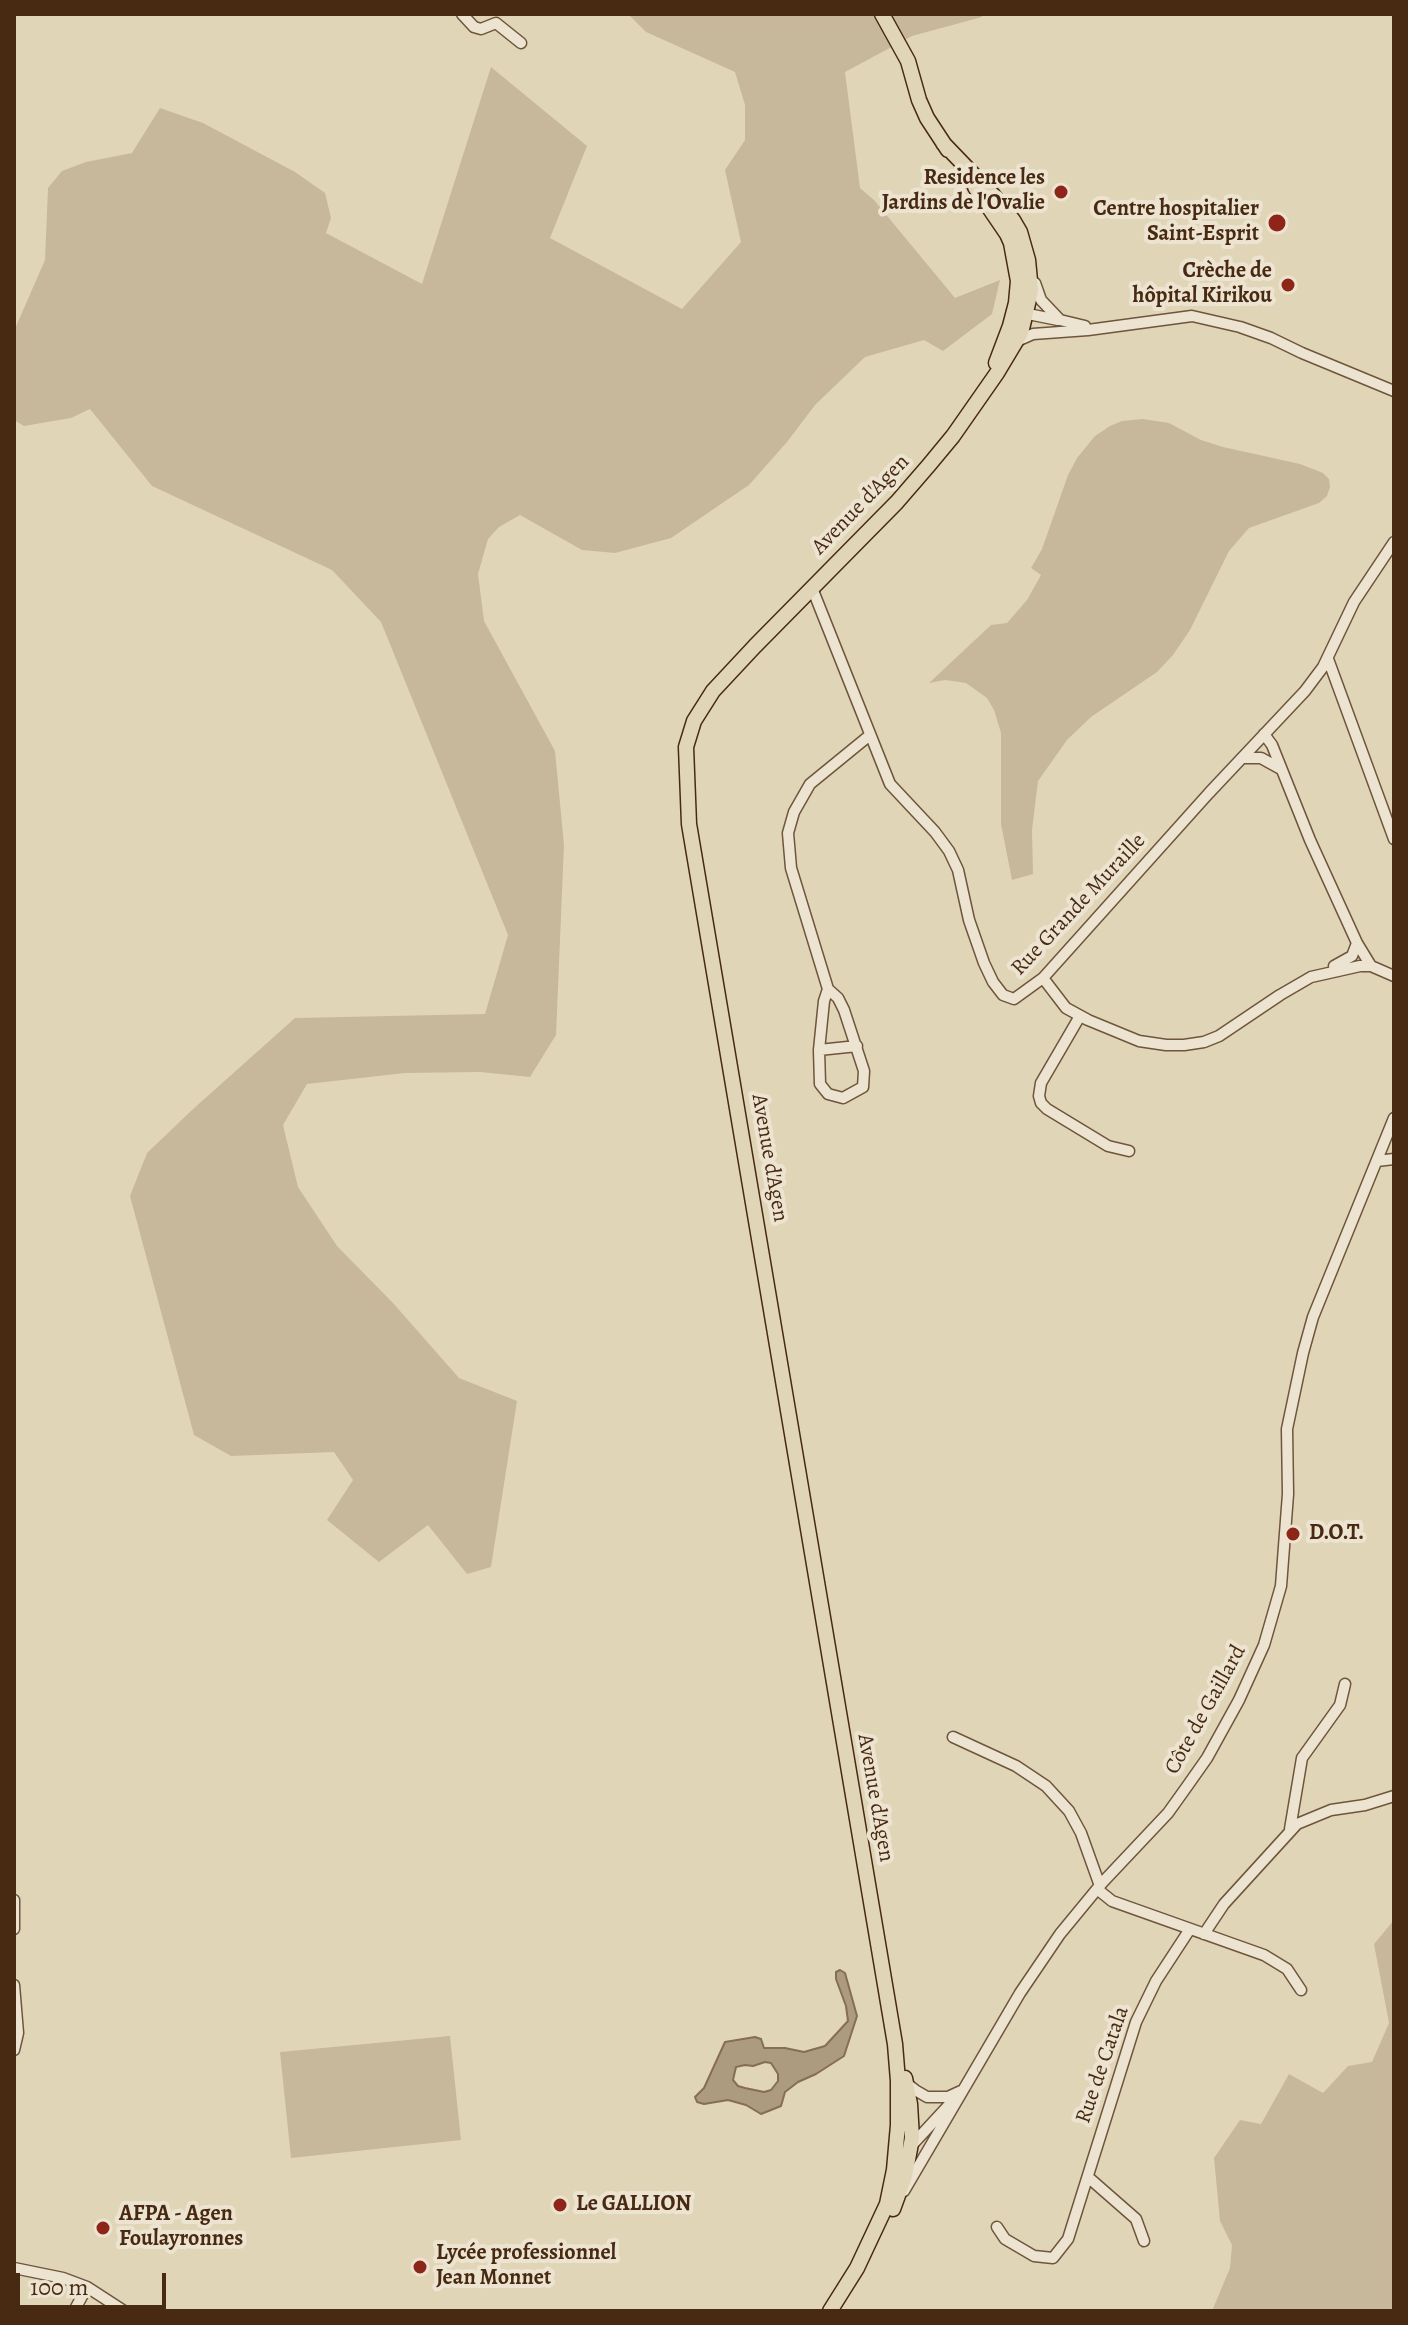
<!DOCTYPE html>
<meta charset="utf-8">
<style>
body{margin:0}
#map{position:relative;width:1408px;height:2325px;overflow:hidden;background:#e1d5b8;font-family:Alegreya,serif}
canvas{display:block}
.frame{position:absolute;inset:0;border:16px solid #482a13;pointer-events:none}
.scale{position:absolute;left:16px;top:2273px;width:150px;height:36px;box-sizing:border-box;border:4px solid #482a13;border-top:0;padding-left:10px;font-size:24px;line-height:28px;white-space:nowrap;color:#482a13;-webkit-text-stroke:6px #ece4d1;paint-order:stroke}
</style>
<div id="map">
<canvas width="1408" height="2325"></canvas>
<div class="frame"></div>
<div class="scale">100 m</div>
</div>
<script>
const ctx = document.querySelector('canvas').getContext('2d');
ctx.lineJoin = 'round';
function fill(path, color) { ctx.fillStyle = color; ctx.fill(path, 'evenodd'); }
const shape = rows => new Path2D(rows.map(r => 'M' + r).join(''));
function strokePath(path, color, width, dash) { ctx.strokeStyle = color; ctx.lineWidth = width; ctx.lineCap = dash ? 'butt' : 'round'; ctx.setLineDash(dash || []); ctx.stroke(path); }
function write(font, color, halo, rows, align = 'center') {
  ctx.font = font + ' Alegreya,serif'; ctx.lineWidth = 8; ctx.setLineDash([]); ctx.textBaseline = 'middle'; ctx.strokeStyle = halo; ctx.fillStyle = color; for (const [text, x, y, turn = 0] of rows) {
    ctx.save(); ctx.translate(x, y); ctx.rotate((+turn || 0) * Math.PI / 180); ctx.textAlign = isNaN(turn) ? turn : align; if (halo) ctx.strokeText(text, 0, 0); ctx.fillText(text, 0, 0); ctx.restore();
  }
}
const green = shape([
 [628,14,981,14,982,17,912,36,845,72,860,188,874,200,955,298,1000,280,992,314,943,351,924,340,865,357,815,405,787,442,749,485,671,538,615,553,582,550,520,515,499,527,488,539,478,574,484,621,555,751,564,845,556,1035,530,1077,480,1072,405,1073,307,1084,283,1125,298,1187,337,1246,393,1303,459,1378,517,1401,491,1567,467,1574,428,1525,379,1562,327,1520,353,1480,334,1452,231,1456,194,1435,130,1196,147,1153,192,1110,295,1018,485,1014,508,935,381,622,332,570,152,486,90,409,71,418,24,426,14,420,14,331,45,260,48,188,62,171,86,162,132,153,160,108,203,123,295,172,325,193,331,218,326,233,422,284,491,67,587,146,550,238,682,309,741,242,725,170,745,140,745,105,735,72,646,32],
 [1143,419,1169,423,1201,440,1223,447,1300,464,1323,473,1329,479,1330,487,1327,496,1319,503,1249,528,1229,551,1190,630,1173,655,1157,672,1091,717,1067,740,1038,781,1032,830,1033,874,1012,880,1001,824,1001,733,994,710,987,698,966,683,945,680,929,683,991,625,1007,623,1027,600,1041,575,1031,568,1042,549,1068,475,1077,458,1095,436,1110,426,1122,421],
 [1394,1920,1394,2311,1212,2311,1230,2268,1232,2245,1220,2221,1214,2158,1240,2120,1261,2124,1289,2074,1323,2093,1348,2066,1372,2062,1389,2023,1374,1944],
 [450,2036,461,2140,291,2158,280,2052]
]);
const water = shape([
 [840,1970,845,1973,857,2016,844,2056,816,2074,798,2082,785,2092,781,2106,761,2114,746,2105,728,2100,704,2104,697,2102,695,2097,704,2088,725,2042,755,2037,761,2039,764,2048,785,2048,804,2052,825,2046,848,2021,846,2006,836,1979,836,1972,840,1970],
 [765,2062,771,2063,778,2074,778,2081,771,2090,764,2092,745,2088,738,2086,733,2080,736,2067,745,2065,753,2066,765,2062]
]);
const minor = shape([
 [462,14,474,27,481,29,496,23,521,43],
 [1035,283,1041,300,1060,320,1085,326],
 [1019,316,1028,314,1058,320],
 [1017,341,1033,334,1088,330,1192,316,1240,327,1271,338,1302,353,1394,391],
 [812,588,890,784,935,832,949,851,958,870,969,920,984,963,993,982,1003,995,1014,999,1043,978,1209,793,1305,691,1323,667,1354,602,1394,542],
 [1328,659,1394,839],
 [1264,734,1272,745,1310,840,1357,943,1371,966],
 [1243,758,1261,758,1281,769],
 [1334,966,1352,956,1357,943],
 [1043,978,1066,1008,1088,1020,1139,1041,1166,1045,1184,1045,1204,1042,1219,1036,1280,995,1311,977,1360,966,1371,966,1394,976],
 [828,989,838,998,844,1010,864,1071,863,1087,843,1098,828,1094,820,1084,819,1050,824,1001,828,989,791,868,788,833,794,812,810,784,870,735],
 [1080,1016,1041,1083,1039,1096,1041,1103,1047,1109,1108,1146,1129,1151],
 [819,1050,857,1046],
 [1377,1161,1394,1159],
 [953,1737,1016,1766,1046,1786,1069,1811,1081,1833,1100,1886],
 [1290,1829,1302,1758,1340,1705,1345,1684],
 [1097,1889,1112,1901,1264,1955,1287,1969,1301,1990],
 [14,1900,14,1929],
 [1204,1934,1224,1904,1297,1824,1331,1810,1365,1805,1394,1796],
 [14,1985,18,2033,14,2050],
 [906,2083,915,2090,927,2097,948,2097,961,2091],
 [911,2146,949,2105],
 [1088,2177,1136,2219,1144,2241],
 [904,2191,1020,1993,1060,1934,1102,1883,1168,1813,1188,1785,1207,1758,1239,1700,1264,1645,1281,1586,1288,1494,1287,1429,1303,1353,1313,1317,1394,1118],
 [997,2227,1005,2239,1034,2256,1053,2258,1068,2239,1136,2022,1156,1981,1190,1929],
 [14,2268,63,2278,87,2287,124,2311],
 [74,2311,87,2287]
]);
const major = shape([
 [882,14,908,61,919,100,927,118,948,150],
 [975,187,1007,234,1011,243,1018,281,1016,303,1010,326,996,363],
 [893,2209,905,2176,912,2138,910,2104,905,2078],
 [830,2311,857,2268,887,2204,894,2170,898,2125,898,2081,895,2044,689,824,686,747,694,721,713,691,755,646,897,502,929,465,953,436,997,373,1021,333,1031,291,1028,260,1020,232,1013,220,993,195,943,143]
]);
const markers = [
 [1061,192,8,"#8f2418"],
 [1277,223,10,"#8f2418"],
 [1288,285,8,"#8f2418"],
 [1293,1534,8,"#8f2418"],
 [560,2205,8,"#8f2418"],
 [103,2228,8,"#8f2418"],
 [420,2267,8,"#8f2418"]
];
const poiNames = [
 ["Residence les",1045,179,"right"],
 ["Jardins de l'Ovalie",1045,204,"right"],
 ["Centre hospitalier",1259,210,"right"],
 ["Saint-Esprit",1259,235,"right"],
 ["Crèche de",1272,272,"right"],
 ["hôpital Kirikou",1272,297,"right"],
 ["D.O.T.",1309,1534],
 ["Le GALLION",576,2205],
 ["AFPA - Agen",119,2215],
 ["Foulayronnes",119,2240],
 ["Lycée professionnel",436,2254],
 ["Jean Monnet",436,2279]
];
const streetNames = [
 ["Avenue d'Agen",861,505,-46],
 ["Rue Grande Muraille",1079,905,-47],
 ["Avenue d'Agen",769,1158,80],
 ["Côte de Gaillard",1206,1710,-61],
 ["Avenue d'Agen",875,1798,80],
 ["Rue de Catala",1103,2065,-71]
];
fill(green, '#c7b89c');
fill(water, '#ad9b80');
strokePath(water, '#856e54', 2);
strokePath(minor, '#6e553c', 13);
strokePath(major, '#482a13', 17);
strokePath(minor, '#ece4d1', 10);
strokePath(major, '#e1d5b8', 14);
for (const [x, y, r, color] of markers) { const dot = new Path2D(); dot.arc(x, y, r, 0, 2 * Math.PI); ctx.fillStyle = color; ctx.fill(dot); strokePath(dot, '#ece4d1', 3); }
write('bold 22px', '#482a13', '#ece4d1', poiNames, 'left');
write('22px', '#482a13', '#ece4d1', streetNames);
</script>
